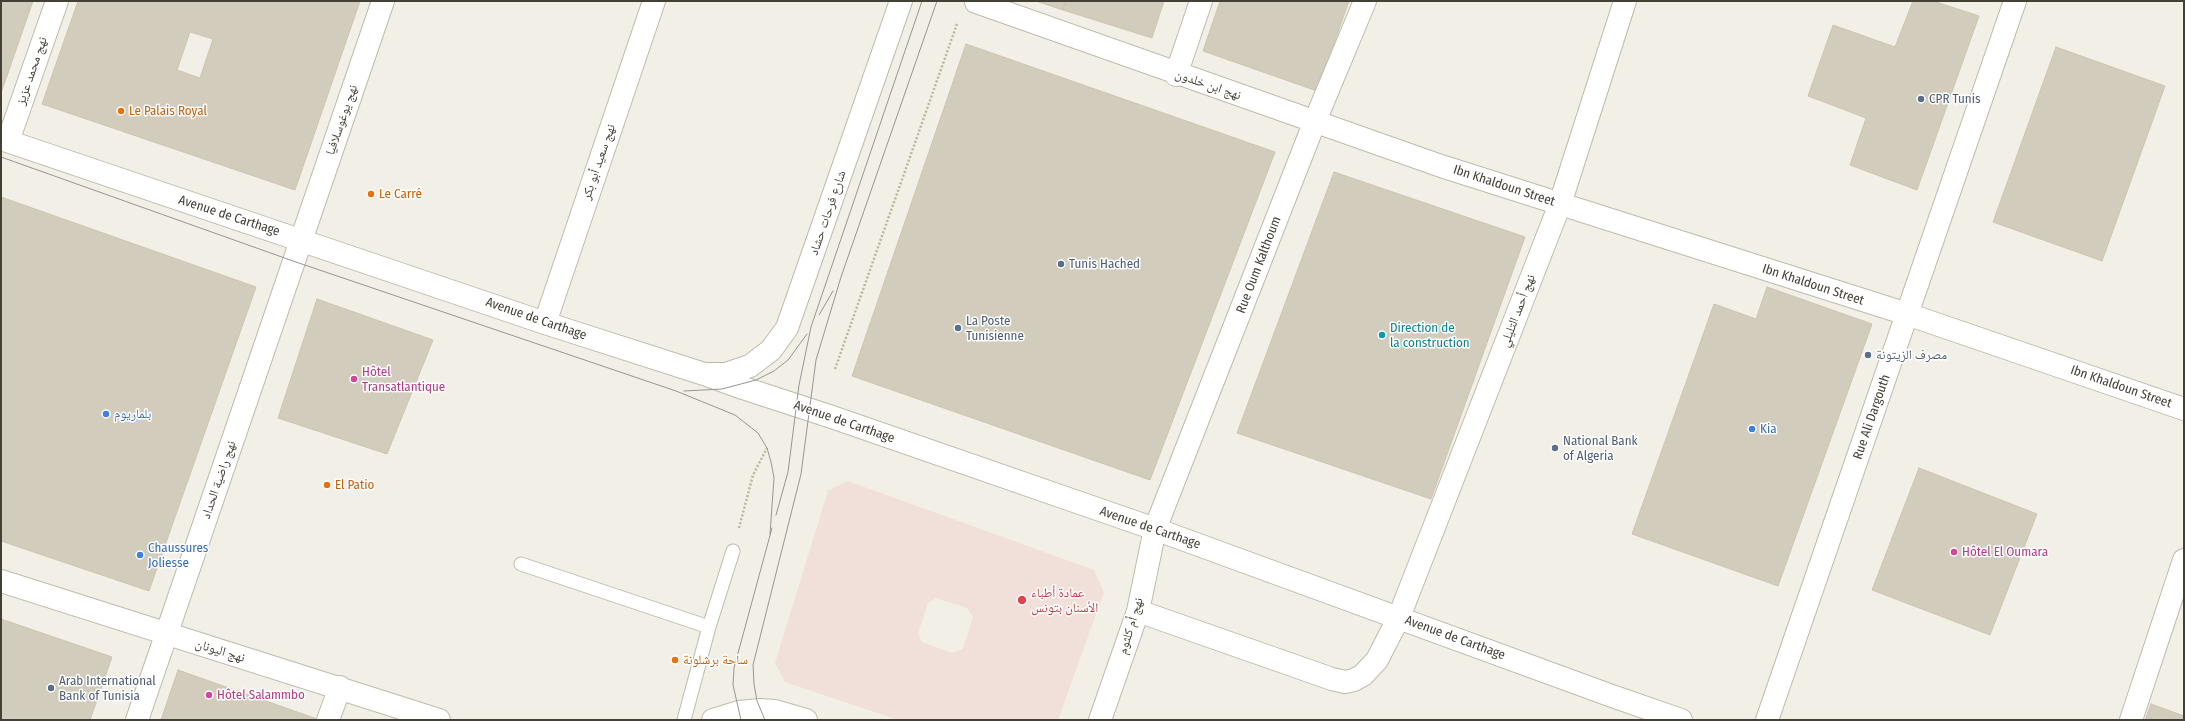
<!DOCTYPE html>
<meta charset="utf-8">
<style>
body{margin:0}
#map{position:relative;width:2185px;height:721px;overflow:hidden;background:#f2efe6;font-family:"Fira Sans Condensed",sans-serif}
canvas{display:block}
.frame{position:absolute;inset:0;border:2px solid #444036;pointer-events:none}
</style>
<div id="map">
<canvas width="2185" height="721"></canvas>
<div class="frame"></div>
</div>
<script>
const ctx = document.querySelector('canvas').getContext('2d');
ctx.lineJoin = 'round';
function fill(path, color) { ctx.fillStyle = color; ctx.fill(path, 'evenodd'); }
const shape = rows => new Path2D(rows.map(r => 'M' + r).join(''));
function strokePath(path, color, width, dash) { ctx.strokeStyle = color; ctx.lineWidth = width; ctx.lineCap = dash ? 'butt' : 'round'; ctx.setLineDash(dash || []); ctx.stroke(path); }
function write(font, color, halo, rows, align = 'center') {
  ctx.font = font + ' "Fira Sans Condensed","Noto Naskh Arabic",sans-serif'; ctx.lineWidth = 3; ctx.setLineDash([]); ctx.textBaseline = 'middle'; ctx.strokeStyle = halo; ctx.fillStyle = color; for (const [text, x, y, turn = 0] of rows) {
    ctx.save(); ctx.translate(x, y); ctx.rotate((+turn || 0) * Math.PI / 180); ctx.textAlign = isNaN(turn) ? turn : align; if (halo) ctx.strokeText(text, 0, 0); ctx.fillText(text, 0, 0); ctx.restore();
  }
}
const medical = shape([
 [848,481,1094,570,1104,592,1058,720,898,720,785,682,775,663,828,491],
 [936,598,967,608,973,617,963,649,952,653,922,642,918,634,928,603]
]);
const building = shape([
 [1,1,33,1,1,93,1,1],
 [78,1,360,1,295,190,42,104,78,1],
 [190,32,213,39,200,78,177,70,190,32],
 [1036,1,1066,1,1063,10,1036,1],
 [1066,1,1164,1,1152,38,1063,10,1066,1],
 [1220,1,1349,1,1317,91,1203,51,1220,1],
 [1913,1,1933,1,1979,16,1917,190,1850,165,1866,118,1808,96,1833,25,1895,47,1913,1],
 [966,44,1275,152,1150,480,852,376,966,44],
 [2056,47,2165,86,2102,261,1993,222,2056,47],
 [1334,172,1525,237,1431,499,1237,433,1334,172],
 [1,197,256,287,149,591,1,541,1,197],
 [1767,287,1872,324,1778,586,1632,534,1714,304,1756,319,1767,287],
 [317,299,433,340,387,454,278,418,317,299],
 [1919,468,2037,514,1990,635,1872,590,1919,468],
 [1,619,112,657,90,720,1,720,1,619],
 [178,670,320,720,161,720,178,670],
 [2151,704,2184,716,2184,720,2145,720,2151,704]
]);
const path = shape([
 [835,369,957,24],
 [739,528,753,475,767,448]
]);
const service = shape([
 [521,564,709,627],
 [684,720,709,627,733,551]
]);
const minor = shape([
 [976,2,1441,166,1907,314,2184,409],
 [1176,75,1201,1],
 [8,141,57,1],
 [545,323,654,1],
 [1,581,439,720],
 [1138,611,1332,679,1345,682,1354,680,1363,675,1377,660,1399,617,1560,204,1625,1],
 [137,720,383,1],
 [328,720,340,687],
 [713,720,739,712,760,710,775,711,806,720],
 [1100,720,1138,611,1155,529,1315,121,1365,1],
 [2131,720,2184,560]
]);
const tertiary = shape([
 [1,139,545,323,704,374,737,386,832,417,1155,529,1612,696,1681,720],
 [709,374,726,374,750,366,771,350,787,328,901,1],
 [1767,720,2015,1]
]);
const tram = shape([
 [1,157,293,261,676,391,735,415,758,433,767,448,771,462,774,478,770,534],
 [819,315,833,291],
 [684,391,722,389,756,380,774,371,788,360,807,334],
 [776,515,788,472,799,385,811,327,922,1],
 [741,720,733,685,734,668,772,528],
 [765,720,757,701,754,684,753,665,801,474,816,360,841,277,937,1]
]);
const markers = [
 [1921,99,4,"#5c6f8a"],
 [121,111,4,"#e8710a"],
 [371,194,4,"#e8710a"],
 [1061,264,4,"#5c6f8a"],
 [958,328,4,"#5c6f8a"],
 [1382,335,4,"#0f9aa8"],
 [1868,355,4,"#5c6f8a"],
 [354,379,4,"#d1479c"],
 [106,414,4,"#3f7fe0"],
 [1752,429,4,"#3f7fe0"],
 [1555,448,4,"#5c6f8a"],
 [327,485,4,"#e8710a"],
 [1954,552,4,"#d1479c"],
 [140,555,4,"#3f7fe0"],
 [1022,600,5,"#e0444e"],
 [675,660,4,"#e8710a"],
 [51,688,4,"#5c6f8a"],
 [209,695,4,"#d1479c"]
];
const streetNames = [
 ["نهج محمد عزيز",32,71,-71],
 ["نهج ابن خلدون",1208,85,19],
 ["نهج يوغوسلافيا",342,120,-71],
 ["نهج سعيد أبو بكر",599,162,-71],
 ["Ibn Khaldoun Street",1504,186,18],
 ["شارع فرحات حشاد",828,213,-71],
 ["Avenue de Carthage",229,216,18],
 ["Rue Oum Kalthoum",1259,265,-69],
 ["Ibn Khaldoun Street",1813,285,18],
 ["نهج أحمد التليلي",1518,311,-69],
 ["Avenue de Carthage",536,319,19],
 ["Ibn Khaldoun Street",2121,387,19],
 ["Rue Ali Dargouth",1872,417,-71],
 ["Avenue de Carthage",844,422,19],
 ["نهج راضية الحداد",219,480,-71],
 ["Avenue de Carthage",1150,528,19],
 ["نهج أم كلثوم",1131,626,-73],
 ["Avenue de Carthage",1455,638,20],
 ["نهج اليونان",220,651,17]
];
const serviceNames = [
 ["CPR Tunis",1929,99],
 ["Tunis Hached",1069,264],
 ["La Poste",966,321],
 ["Tunisienne",966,336],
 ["مصرف الزيتونة",1876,355],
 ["National Bank",1563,441],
 ["of Algeria",1563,456],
 ["Arab International",59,681],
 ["Bank of Tunisia",59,696]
];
const foodNames = [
 ["Le Palais Royal",129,111],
 ["Le Carré",379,194],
 ["El Patio",335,485],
 ["ساحة برشلونة",683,660]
];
const cultureNames = [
 ["Direction de",1390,328],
 ["la construction",1390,343]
];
const hotelNames = [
 ["Hôtel",362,372],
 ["Transatlantique",362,387],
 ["Hôtel El Oumara",1962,552],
 ["Hôtel Salammbo",217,695]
];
const shopNames = [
 ["بلماريوم",114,414],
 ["Kia",1760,429],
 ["Chaussures",148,548],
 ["Joliesse",148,563]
];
const healthNames = [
 ["عمادة أطباء",1031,593],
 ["الأسنان بتونس",1031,608]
];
fill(medical, '#f1e0da');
fill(building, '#d2ccbc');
strokePath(building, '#cdc4b0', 1);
strokePath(service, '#bfbbac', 15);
strokePath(minor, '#bfbbac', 24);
strokePath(tertiary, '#bfbbac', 24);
strokePath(path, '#bdb49c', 2.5, [2, 2]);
strokePath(service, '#fff', 13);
strokePath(minor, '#fff', 22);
strokePath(tertiary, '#fff', 22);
strokePath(tram, '#959595', 1);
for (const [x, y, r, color] of markers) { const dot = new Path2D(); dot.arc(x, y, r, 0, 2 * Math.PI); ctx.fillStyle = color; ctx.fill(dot); strokePath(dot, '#fff', 1.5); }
write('13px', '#444036', '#fff', streetNames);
write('13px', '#4e5e75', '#fff', serviceNames, 'left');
write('13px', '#c56008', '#fff', foodNames, 'left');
write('13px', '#0d838f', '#fff', cultureNames, 'left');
write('13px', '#b23c85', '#fff', hotelNames, 'left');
write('13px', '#366cbe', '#fff', shopNames, 'left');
write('13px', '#be3a42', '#fff', healthNames, 'left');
</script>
